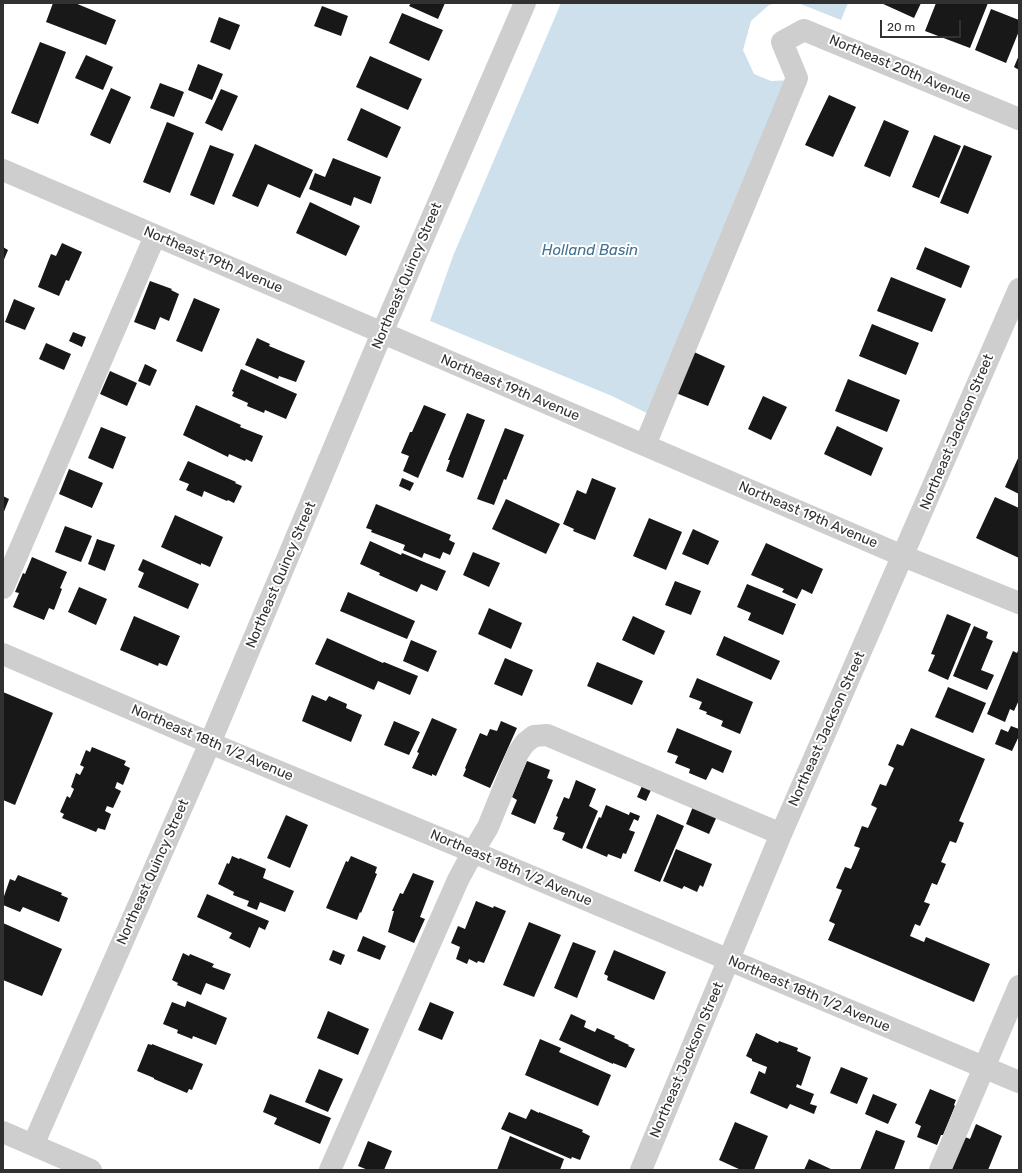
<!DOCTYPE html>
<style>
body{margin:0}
#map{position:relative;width:1022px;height:1173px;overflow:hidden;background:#fff;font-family:Rubik,sans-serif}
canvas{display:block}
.frame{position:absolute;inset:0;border:4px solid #313131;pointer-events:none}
.scale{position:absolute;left:880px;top:20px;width:81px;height:18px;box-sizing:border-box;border:2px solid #313131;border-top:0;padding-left:5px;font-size:12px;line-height:14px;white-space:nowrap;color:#313131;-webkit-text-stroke:3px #fff;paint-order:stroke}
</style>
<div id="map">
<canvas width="1022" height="1173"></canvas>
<div class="frame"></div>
<div class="scale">20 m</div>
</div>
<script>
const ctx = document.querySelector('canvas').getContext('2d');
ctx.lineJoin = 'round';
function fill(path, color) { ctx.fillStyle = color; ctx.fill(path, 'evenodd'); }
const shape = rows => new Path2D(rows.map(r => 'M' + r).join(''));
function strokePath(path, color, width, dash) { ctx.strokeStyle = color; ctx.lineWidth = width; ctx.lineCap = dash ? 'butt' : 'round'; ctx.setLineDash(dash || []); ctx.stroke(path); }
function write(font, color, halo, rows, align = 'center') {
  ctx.font = font + ' Rubik,sans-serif'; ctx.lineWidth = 4; ctx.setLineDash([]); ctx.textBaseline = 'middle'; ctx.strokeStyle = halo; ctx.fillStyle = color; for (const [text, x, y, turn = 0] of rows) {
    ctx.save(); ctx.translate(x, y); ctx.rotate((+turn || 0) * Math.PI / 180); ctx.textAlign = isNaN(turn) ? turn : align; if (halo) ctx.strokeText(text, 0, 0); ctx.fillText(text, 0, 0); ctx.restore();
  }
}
const water = shape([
 [561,3,777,3,769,5,751,21,743,50,754,74,771,81,793,80,657,418,612,396,430,321,453,256],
 [798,3,848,3,841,20]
]);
const building = shape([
 [53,3,75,3,116,20,106,45,46,22],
 [411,3,445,3,438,19,409,6],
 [881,3,921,3,914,18],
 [936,3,988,3,970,48,925,31],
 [322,6,348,16,341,36,314,26],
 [991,9,1019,20,1019,31,1006,63,975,50],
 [402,13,443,30,429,61,389,43],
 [219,17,240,25,230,50,210,42],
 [40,42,66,52,38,124,11,113],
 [86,55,113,67,103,90,75,78],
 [1019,55,1019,70,1014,67],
 [370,56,422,79,408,110,356,87],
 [198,64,223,74,212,100,188,90],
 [160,83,184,92,174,117,150,108],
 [111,88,131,97,110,144,90,135],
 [221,89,238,96,222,131,205,123],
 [829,95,856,107,833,157,805,145],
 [361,108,401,127,387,158,347,140],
 [884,120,909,131,890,177,864,166],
 [167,122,194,133,170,193,143,182],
 [934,135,961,146,939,198,912,187],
 [255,144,313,170,300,198,268,184,258,207,232,196],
 [210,145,234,154,214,205,190,195],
 [964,145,992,156,968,214,940,203],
 [333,158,381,177,371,204,354,197,351,206,309,189,315,173,325,177],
 [310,202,360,226,346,256,296,233],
 [62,243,82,252,69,281,66,280,59,296,38,287,51,254,56,256],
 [3,247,8,250,3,262],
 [925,247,970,266,961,288,916,269],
 [891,277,946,299,932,332,877,311],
 [150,281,172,289,171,290,179,294,169,321,160,317,155,330,134,322],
 [194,298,220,309,202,352,176,341],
 [14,299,35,308,25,330,5,322],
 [872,324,919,343,906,375,859,356],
 [73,332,86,337,82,347,69,341],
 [257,338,270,344,269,346,305,361,296,382,279,376,278,379,245,365],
 [46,343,71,354,64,370,39,359],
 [694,352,725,366,708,406,676,393],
 [145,364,157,370,150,386,138,381],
 [241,369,297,394,286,419,265,410,264,413,247,406,248,403,232,396,234,392,232,391],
 [110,371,137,383,127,406,100,394],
 [848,379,900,400,887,432,835,411],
 [763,396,787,407,771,440,748,429],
 [196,405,241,425,240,427,263,436,252,462,246,459,245,461,229,454,228,457,183,435],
 [424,405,446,414,418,478,403,471,409,456,401,453,410,432,412,432],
 [467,413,485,420,463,478,446,471,450,460,448,460],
 [837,426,883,448,871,476,824,454],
 [101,427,126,437,113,469,88,458],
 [505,428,524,435,506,480,504,479,494,505,477,499],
 [1019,456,1019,494,1005,487],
 [188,461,236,482,235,483,242,486,234,503,228,500,227,501,204,491,202,497,186,490,189,484,179,480],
 [69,469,103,483,92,508,59,494],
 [402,478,414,483,410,491,399,486],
 [592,478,616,488,595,540,573,531,574,529,563,524,577,490,586,494],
 [3,496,9,499,3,514],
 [995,497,1019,508,1019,558,976,538],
 [506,499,560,524,546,554,492,529],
 [376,504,451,535,449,540,455,543,450,555,443,552,440,559,424,553,422,558,403,550,405,545,371,532,372,530,366,528],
 [175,515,223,537,210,567,201,563,201,565,161,547],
 [649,518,682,532,666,570,633,556],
 [65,526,92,536,81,562,55,552],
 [693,529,719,541,708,565,682,554],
 [97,539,115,545,105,571,88,564],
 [370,541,401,555,402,553,446,571,437,591,421,584,417,592,379,575,380,573,360,564],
 [766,543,823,569,812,594,802,589,797,599,782,592,784,589,751,575],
 [473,552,500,563,489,587,463,575],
 [32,557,67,572,60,588,62,589,54,610,49,608,44,620,13,607,19,593,15,592,23,573,25,574],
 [143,559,199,584,188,609,138,587,144,573,138,570],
 [675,581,701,591,691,615,665,605],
 [747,584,796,604,783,635,748,620,751,613,737,607],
 [79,587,107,599,96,625,68,612],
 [348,592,415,621,407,639,340,611],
 [489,608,522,623,511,649,478,634],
 [947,614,971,624,948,680,928,671,935,655,931,654],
 [134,616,180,636,167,666,159,663,158,666,120,650],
 [633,616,665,631,654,655,622,640],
 [974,626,988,632,986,638,993,641,981,670,994,675,987,690,953,676],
 [724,636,780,661,771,680,716,655],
 [327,638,383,663,384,662,418,676,410,695,378,681,374,690,315,664],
 [411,640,437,651,428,672,403,661],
 [1019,648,1019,700,1014,711,1010,709,1005,722,987,714,1013,651,1017,653],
 [505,658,533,670,522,696,494,684],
 [597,662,643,681,632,705,587,686],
 [697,678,753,702,740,734,721,726,723,721,706,714,707,712,699,709,702,702,689,697],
 [948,687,986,703,973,733,935,717],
 [3,692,53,713,15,805,3,800],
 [312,695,326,701,329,696,347,704,346,708,362,715,351,742,302,721],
 [432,718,457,729,436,776,432,774,432,776,412,768,419,753,417,752],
 [394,721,420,732,409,755,384,745],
 [501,721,517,728,490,788,463,776,466,769,465,768,480,733,487,736,490,729,497,731],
 [1011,726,1019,729,1019,736,1012,751,995,744,1001,729,1008,732],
 [677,728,732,751,723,773,712,768,706,780,689,773,690,769,675,763,678,756,667,752],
 [911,728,985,759,959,821,964,823,956,843,950,841,941,862,946,864,937,885,932,883,924,902,930,904,920,926,915,924,910,936,924,942,926,937,990,964,974,1002,828,940,835,924,829,921,842,890,836,888,845,867,851,869,860,848,854,846,862,826,868,828,877,808,871,805,880,784,886,786,894,768,888,765,897,744,903,746],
 [92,747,126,761,124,765,130,768,123,785,117,782,115,788,121,791,113,808,107,806,105,811,111,814,105,830,98,828,96,832,62,818,64,814,60,812,67,796,70,798,74,789,71,787,76,773,80,775,84,767,80,765,86,750,90,752],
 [527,761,550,770,547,778,553,780,535,824,511,814,517,800,512,797],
 [576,780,596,789,589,806,598,811,582,849,562,840,565,833,553,829,558,817,556,816,564,797,569,799],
 [642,786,651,790,646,801,637,797],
 [694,804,718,814,709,834,686,824],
 [606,805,629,815,630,812,640,816,638,821,634,819,629,830,635,832,626,854,623,853,621,859,608,854,607,857,586,848,599,817,601,818],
 [657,814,684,826,660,882,634,871],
 [286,815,308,825,290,868,267,858],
 [676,849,712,864,703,887,700,885,697,892,684,886,682,889,663,881],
 [232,856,239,859,240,858,266,869,263,878,294,891,285,912,260,902,257,910,247,906,249,901,233,895,234,892,218,884,227,863,229,864],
 [351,856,377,867,375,873,377,874,361,913,360,912,357,920,326,908,346,861,348,862],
 [413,873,434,881,420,917,425,919,414,943,388,932,394,911,392,911,400,893,403,894],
 [18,875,62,893,61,895,68,898,59,922,23,907,20,912,3,905,3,899,10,879,15,881],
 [207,894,269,921,265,930,259,927,250,948,229,938,232,933,197,917],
 [476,901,493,908,494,906,506,911,484,963,478,961,477,963,469,959,467,964,456,959,460,947,451,943,458,926,465,929],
 [529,922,561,935,534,997,503,985],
 [3,923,62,949,42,996,3,980],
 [363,936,386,946,380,960,357,951],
 [573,942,596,951,577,998,554,988],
 [333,950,345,955,341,965,329,960],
 [614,950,666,972,654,1000,607,980,608,976,604,974],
 [183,953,189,956,190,954,214,964,212,967,231,974,224,990,206,983,201,995,177,985,178,983,172,980],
 [187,1001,227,1018,216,1045,193,1036,192,1039,177,1033,178,1030,163,1024,172,1002,185,1007],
 [430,1002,454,1012,442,1040,418,1030],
 [328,1011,369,1029,358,1055,317,1038],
 [571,1014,586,1021,584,1027,595,1032,597,1028,615,1036,614,1038,629,1045,628,1046,635,1049,626,1068,613,1063,613,1064,559,1040],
 [756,1033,778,1043,779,1041,798,1048,797,1051,811,1057,801,1086,797,1084,796,1087,814,1094,810,1104,817,1106,814,1114,790,1104,787,1109,750,1093,759,1071,765,1074,767,1067,752,1061,752,1059,746,1056],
 [540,1039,561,1048,559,1052,611,1075,598,1106,525,1075],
 [148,1044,152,1045,152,1044,203,1064,192,1090,189,1089,187,1093,154,1079,154,1078,137,1071],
 [841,1067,868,1078,857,1104,830,1093],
 [319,1069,343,1079,328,1112,305,1102],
 [930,1089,956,1100,954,1105,955,1106,943,1135,941,1135,937,1145,917,1137,921,1126,915,1123],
 [270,1094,331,1118,320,1144,274,1124,277,1118,263,1112],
 [873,1094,897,1104,888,1124,865,1114],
 [531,1109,539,1113,539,1112,583,1130,582,1132,590,1136,580,1160,572,1157,571,1159,501,1129,509,1112,526,1119],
 [735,1122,768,1136,754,1170,741,1170,719,1160],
 [976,1124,1002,1136,988,1170,951,1170,965,1137,970,1139],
 [876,1130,905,1141,894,1170,860,1170],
 [510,1136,564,1159,560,1170,497,1170],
 [368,1141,392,1151,384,1170,368,1170,358,1166],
 [809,1159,833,1170,804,1170]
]);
const minor = shape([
 [3,170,903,556,1019,603],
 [645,445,797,78,782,42,804,30,1019,119],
 [3,588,155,236],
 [3,654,210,743,473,852,1019,1082],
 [3,1132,91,1170],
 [33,1145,210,743,382,333,525,3],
 [330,1170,458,880,473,852,488,827,518,753,525,743,534,736,547,735,781,834],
 [641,1170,781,834,1019,289],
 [940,1170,1019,986]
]);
const streetNames = [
 ["Northeast 20th Avenue",900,69,23],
 ["Northeast 19th Avenue",213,260,23],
 ["Northeast Quincy Street",407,276,-67],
 ["Northeast 19th Avenue",510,388,23],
 ["Northeast Jackson Street",957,432,-67],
 ["Northeast 19th Avenue",808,515,23],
 ["Northeast Quincy Street",281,575,-67],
 ["Northeast Jackson Street",827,729,-66],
 ["Northeast 18th 1/2 Avenue",212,743,23],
 ["Northeast 18th 1/2 Avenue",511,868,23],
 ["Northeast Quincy Street",153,872,-66],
 ["Northeast 18th 1/2 Avenue",809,994,23],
 ["Northeast Jackson Street",687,1060,-67]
];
const waterNames = [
 ["Holland Basin",590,251]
];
fill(water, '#cde0ec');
fill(building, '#181818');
strokePath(minor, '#cecece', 22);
write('14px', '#313131', '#fff', streetNames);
write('italic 15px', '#407191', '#fff', waterNames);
</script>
